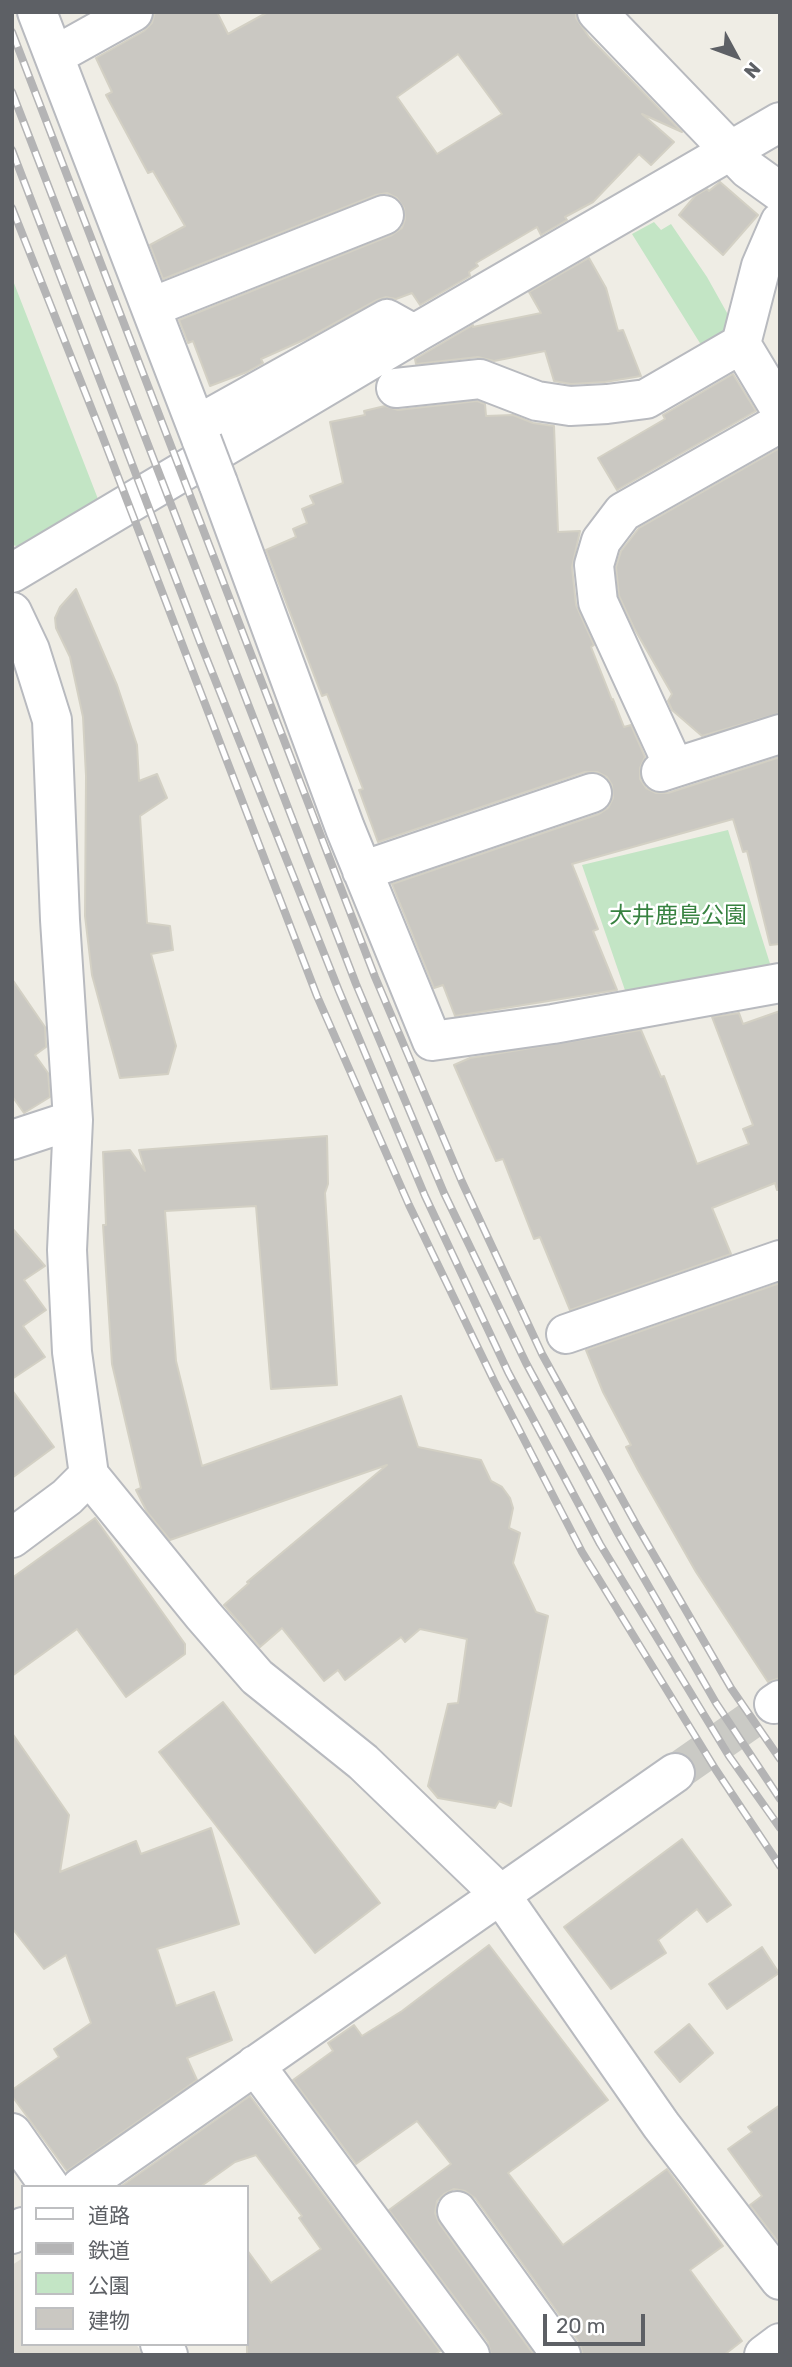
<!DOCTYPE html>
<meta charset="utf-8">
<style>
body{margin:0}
#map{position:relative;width:792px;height:2367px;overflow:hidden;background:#efede5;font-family:Rubik,"Noto Sans JP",sans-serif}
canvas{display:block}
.frame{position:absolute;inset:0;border:14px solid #5d6065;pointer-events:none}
.legend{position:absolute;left:21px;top:2185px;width:228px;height:161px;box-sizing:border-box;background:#fff;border:2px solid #bebfc1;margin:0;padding:9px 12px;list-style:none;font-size:21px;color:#5d6065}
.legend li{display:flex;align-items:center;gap:14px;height:35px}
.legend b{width:35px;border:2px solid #bebfc1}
.north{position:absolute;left:701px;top:21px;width:70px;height:70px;-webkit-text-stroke:5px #fff;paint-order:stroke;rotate:131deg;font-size:19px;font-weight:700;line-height:28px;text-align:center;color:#5d6065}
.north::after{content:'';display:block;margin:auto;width:24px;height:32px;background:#5d6065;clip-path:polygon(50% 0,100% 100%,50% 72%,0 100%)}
.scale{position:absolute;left:543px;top:2314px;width:102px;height:32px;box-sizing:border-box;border:4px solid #5d6065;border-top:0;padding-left:9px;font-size:21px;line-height:24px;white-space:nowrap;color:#5d6065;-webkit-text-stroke:5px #fff;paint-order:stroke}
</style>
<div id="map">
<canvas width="792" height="2367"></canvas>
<div class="frame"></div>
<ul class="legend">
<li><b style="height:9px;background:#fff"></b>道路</li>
<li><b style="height:9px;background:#b4b4b5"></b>鉄道</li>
<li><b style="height:19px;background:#c3e5c5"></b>公園</li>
<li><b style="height:19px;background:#cac8c2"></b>建物</li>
</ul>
<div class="north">N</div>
<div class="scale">20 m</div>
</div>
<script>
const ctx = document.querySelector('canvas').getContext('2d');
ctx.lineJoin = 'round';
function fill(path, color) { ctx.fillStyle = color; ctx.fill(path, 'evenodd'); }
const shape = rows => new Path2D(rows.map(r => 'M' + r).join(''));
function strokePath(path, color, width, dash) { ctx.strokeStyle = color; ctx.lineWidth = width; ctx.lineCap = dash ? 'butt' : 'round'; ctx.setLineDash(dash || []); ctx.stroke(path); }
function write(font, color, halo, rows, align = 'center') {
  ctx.font = font + ' Rubik,"Noto Sans JP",sans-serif'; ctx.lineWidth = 5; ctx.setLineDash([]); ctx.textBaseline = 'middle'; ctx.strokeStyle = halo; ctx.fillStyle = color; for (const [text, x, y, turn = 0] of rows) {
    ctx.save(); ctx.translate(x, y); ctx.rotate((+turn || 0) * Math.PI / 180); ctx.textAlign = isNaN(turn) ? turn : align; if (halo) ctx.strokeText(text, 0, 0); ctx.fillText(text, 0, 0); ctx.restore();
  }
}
const education = shape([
 [23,2258,23,2344,136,2344,143,2355,12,2355,12,2265]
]);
const green = shape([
 [654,222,661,230,671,224,707,277,736,329,703,348,632,234],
 [12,278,98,499,26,548,12,545],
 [728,830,772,970,628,999,582,865]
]);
const building = shape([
 [155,12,217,12,228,34,268,12,576,12,576,18,589,37,682,132,642,114,674,142,651,165,639,154,593,202,565,217,567,220,541,235,537,227,476,263,478,266,469,272,470,276,420,305,412,293,396,299,386,297,377,300,306,339,261,359,263,363,247,372,210,386,193,341,188,343,179,320,392,235,402,228,405,219,404,208,397,198,387,193,376,195,163,279,150,245,185,226,153,171,148,173,106,95,112,92,96,58,144,31,152,23,155,12],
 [458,54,502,114,437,154,397,97,458,54],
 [720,182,758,215,723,255,679,215,695,196,707,189,709,191,720,182],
 [589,258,606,288,618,331,623,330,641,376,605,382,571,384,554,381,545,351,494,361,478,357,416,364,415,359,473,325,473,327,541,313,529,292,589,258],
 [733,374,756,411,617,490,598,458,665,419,663,415,733,374],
 [477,401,485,404,486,416,513,415,533,423,554,426,558,532,580,531,572,567,576,605,594,645,591,647,612,700,613,699,624,727,631,725,645,757,640,768,640,779,646,788,656,793,668,793,780,757,780,944,770,945,747,851,743,852,733,819,572,864,598,929,593,931,617,990,455,1016,443,985,434,988,392,884,599,814,608,808,613,798,612,785,607,777,597,772,585,772,378,842,359,790,363,789,327,694,322,696,266,550,296,537,293,529,307,523,302,509,314,504,310,496,343,483,330,422,365,415,364,411,385,406,398,410,477,401],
 [780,448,780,713,702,736,672,710,668,701,672,694,634,628,619,596,616,567,621,551,639,528,780,448],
 [76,589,117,685,137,745,139,781,157,774,167,798,140,816,147,923,170,926,173,950,151,954,176,1046,168,1074,120,1078,92,975,85,916,86,776,83,717,70,657,56,628,55,618,60,607,76,589],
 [12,979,45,1027,46,1047,35,1055,48,1073,50,1097,24,1113,12,1096,12,979],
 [780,1011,780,1189,777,1190,775,1183,712,1208,731,1254,570,1310,540,1237,534,1239,503,1159,496,1161,454,1065,470,1058,641,1030,661,1077,664,1076,697,1164,749,1144,743,1129,753,1125,712,1017,739,1013,743,1024,780,1011],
 [327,1136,328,1184,325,1193,337,1385,271,1389,256,1206,165,1211,176,1361,202,1466,401,1396,418,1447,481,1460,491,1481,502,1487,510,1498,513,1508,509,1528,520,1533,513,1563,536,1612,548,1616,511,1806,499,1801,495,1808,438,1798,428,1786,448,1704,458,1703,467,1639,420,1629,405,1642,401,1637,345,1680,338,1670,324,1681,282,1628,260,1647,224,1605,249,1583,247,1582,387,1465,170,1540,147,1512,136,1490,141,1488,112,1364,103,1225,106,1225,103,1152,130,1150,145,1171,139,1150,327,1136],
 [12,1228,45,1266,24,1280,46,1310,23,1326,45,1357,12,1379,12,1228],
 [780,1283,780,1678,768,1682,696,1572,638,1470,626,1447,631,1445,603,1392,586,1350,780,1283],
 [12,1390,54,1447,12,1478,12,1390],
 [95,1518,185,1644,185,1654,126,1697,77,1629,12,1676,12,1578,95,1518],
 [223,1702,380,1903,315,1953,159,1752,223,1702],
 [12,1733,69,1815,60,1872,136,1841,141,1854,211,1828,239,1924,157,1949,176,2006,214,1992,232,2040,187,2058,197,2080,67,2171,12,2096,12,2090,59,2057,54,2049,91,2023,66,1955,44,1969,12,1928,12,1733],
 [682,1839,731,1905,707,1922,697,1909,658,1940,666,1953,611,1989,564,1927,682,1839],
 [489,1945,608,2100,508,2173,563,2245,667,2169,723,2246,690,2270,742,2341,724,2355,583,2355,579,2342,475,2198,465,2191,454,2189,444,2194,437,2201,435,2213,439,2223,534,2355,491,2355,488,2342,389,2210,451,2164,417,2121,356,2164,293,2080,333,2051,328,2043,354,2025,362,2036,402,2011,489,1945],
 [762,1947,779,1973,727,2009,709,1984,762,1947],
 [689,2024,713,2053,680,2082,655,2052,689,2024],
 [250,2096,440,2351,434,2355,247,2355,247,2250,271,2283,321,2249,299,2218,302,2216,256,2155,235,2162,200,2187,120,2187,250,2096],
 [780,2105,780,2244,750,2205,762,2196,728,2149,752,2132,748,2127,780,2105]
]);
const minorTunnel = shape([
 [675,1773,774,1704]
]);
const minor = shape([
 [37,12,202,441],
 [597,12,748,169,780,192],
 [54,56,133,12],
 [780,222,761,266,741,344,780,409],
 [152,307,384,215],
 [396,388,480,379,537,401,570,406,607,404,646,399,741,344],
 [197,425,387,319,414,334],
 [218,483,345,828,432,1041,553,1024,780,983],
 [12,573,414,334,780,122],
 [12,612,30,650,52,720,60,920,73,1120,67,1250,72,1352,89,1475,203,1615,257,1677,363,1762,500,1894,661,2125,780,2280],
 [674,767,598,602,594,565,601,541,623,512,780,423],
 [661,772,780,734],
 [362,871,592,793],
 [12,1140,73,1120],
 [566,1334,780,1260],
 [12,1538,67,1497,89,1475],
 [774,1704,780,1700],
 [255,2065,470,2355],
 [12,2133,50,2187],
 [81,2187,675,1773],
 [457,2211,561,2355],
 [12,2234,23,2227],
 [160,2344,168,2355],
 [764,2355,780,2343]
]);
const rail = shape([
 [12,32,375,977,462,1182,542,1354,637,1526,731,1688,780,1759],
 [12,92,356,984,444,1193,526,1363,619,1535,716,1703,780,1799],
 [12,150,200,642,339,991,425,1196,508,1372,600,1544,729,1756,780,1828],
 [12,208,102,435,317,996,409,1205,494,1381,582,1552,716,1770,780,1866]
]);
const minorBridge = shape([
 [202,441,218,483]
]);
const parkNames = [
 ["大井鹿島公園",678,916]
];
fill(education, '#dfdcd4');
fill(green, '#c3e5c5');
fill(building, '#cac8c2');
strokePath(building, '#d3d0c4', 2);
strokePath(minorTunnel, '#cacac5', 38, [38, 19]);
strokePath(minor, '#b8babf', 42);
strokePath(minor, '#fff', 38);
strokePath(rail, '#b4b4b5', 8);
strokePath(rail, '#fff', 5, [16]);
strokePath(minorBridge, '#b8babf', 42, []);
strokePath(minorBridge, '#fff', 38);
write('23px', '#378240', '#fff', parkNames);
</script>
